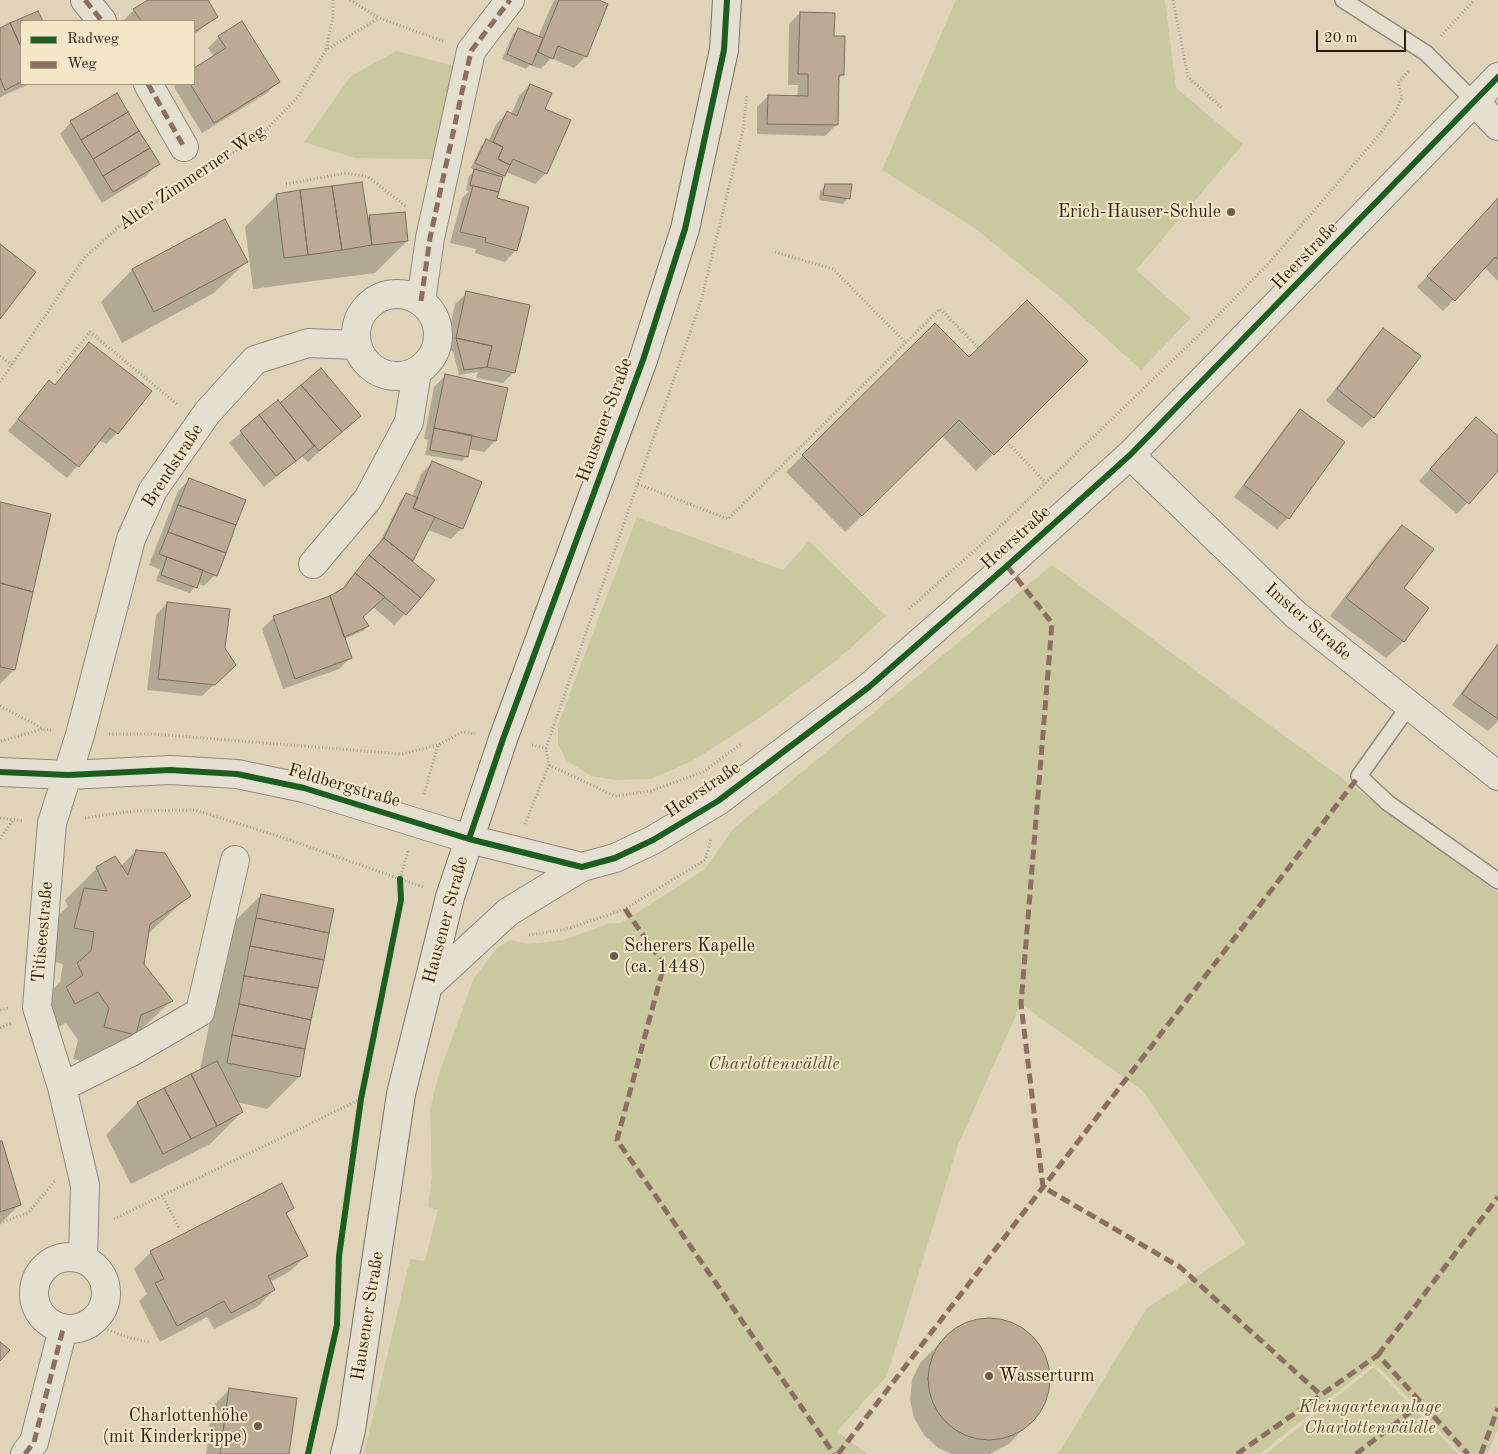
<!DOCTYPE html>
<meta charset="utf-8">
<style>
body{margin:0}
#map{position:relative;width:1498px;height:1454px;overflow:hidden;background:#dfd4ba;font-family:"Old Standard TT",serif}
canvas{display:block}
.legend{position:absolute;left:20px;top:20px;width:175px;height:65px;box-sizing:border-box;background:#f4e7c8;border:1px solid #a29780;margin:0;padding:6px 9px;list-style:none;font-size:15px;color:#281e15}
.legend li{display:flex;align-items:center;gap:10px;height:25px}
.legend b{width:25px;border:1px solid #a29780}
.scale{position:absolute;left:1316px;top:30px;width:90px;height:22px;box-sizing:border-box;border:2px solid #281e15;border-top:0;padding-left:6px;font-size:15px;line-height:18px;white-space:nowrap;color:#281e15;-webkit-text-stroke:4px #f4e7c8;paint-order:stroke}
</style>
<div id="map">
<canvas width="1498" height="1454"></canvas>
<ul class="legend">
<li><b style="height:6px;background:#1b5e20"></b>Radweg</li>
<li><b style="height:6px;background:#8d6e63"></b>Weg</li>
</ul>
<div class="scale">20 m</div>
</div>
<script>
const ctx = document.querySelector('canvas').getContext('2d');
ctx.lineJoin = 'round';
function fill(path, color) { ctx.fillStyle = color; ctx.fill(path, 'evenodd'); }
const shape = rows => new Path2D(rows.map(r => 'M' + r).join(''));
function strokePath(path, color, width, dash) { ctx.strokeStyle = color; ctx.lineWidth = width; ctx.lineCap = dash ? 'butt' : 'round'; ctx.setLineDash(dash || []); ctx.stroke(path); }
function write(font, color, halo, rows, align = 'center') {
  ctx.font = font + ' "Old Standard TT",serif'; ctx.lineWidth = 4; ctx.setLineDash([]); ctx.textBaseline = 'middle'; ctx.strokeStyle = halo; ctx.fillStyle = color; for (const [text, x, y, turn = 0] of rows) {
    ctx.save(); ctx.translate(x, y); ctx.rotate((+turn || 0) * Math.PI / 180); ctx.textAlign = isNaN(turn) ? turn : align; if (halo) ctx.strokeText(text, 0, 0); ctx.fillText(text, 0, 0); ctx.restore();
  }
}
const green = shape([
 [956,0,1165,0,1176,88,1243,144,1136,270,1191,318,1141,370,1066,302,976,229,882,170],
 [396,51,454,66,447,159,355,158,304,142,351,76],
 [637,517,783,570,809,541,886,616,838,659,761,717,692,761,651,779,615,780,591,776,566,760,558,744,558,725],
 [1052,565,1498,893,1498,1429,1487,1454,1462,1454,1374,1363,1260,1454,1058,1454,1147,1308,1246,1244,1143,1091,1021,1004,958,1145,887,1376,837,1431,867,1454,364,1454,410,1259,425,1261,438,1210,428,1207,432,1177,430,1109,439,1074,474,978,497,948,510,940,529,944,564,940,610,923,621,923,705,869,733,829],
 [1374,1367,1458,1454,1266,1454]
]);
const shadow = shape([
 [150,0,206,0,216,17,194,35,194,21,123,21,134,10],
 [554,0,596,0,586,56,574,68,551,58,541,69,530,65,526,69,502,59,513,34,518,29,538,37],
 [37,12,41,21,21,21,21,84,30,84,0,97,0,30],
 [800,13,833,37,843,74,837,80,836,125,825,136,757,134,757,107,768,96,797,97,798,85,788,85,789,24],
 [219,37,278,82,267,93,202,133,174,87,176,84,194,84,194,70,214,57,208,48],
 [530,85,544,110,546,173,535,184,506,172,502,178,496,199,516,250,505,262,475,253,476,249,450,243,462,198,469,191,466,190,469,176,475,170,471,168,481,146,486,141,488,142,496,124,507,113,511,115,519,96],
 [116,94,158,164,147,175,102,203,60,134,71,122],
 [361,184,368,217,404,213,407,241,375,273,253,289,245,227,277,195],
 [826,185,848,198,843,204,819,200,820,191],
 [1498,199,1498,281,1484,267,1443,311,1417,287],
 [224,221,246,262,214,293,122,343,101,302,132,270],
 [467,293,514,372,503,383,476,378,478,372,459,375,453,351,445,349,455,304],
 [935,324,969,359,1087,361,976,471,942,436,845,532,786,472],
 [1383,330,1373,417,1362,428,1326,401,1372,341],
 [89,343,117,433,106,444,99,440,67,478,8,431,38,393,49,382,54,386],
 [445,376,495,441,484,452,468,449,467,456,462,461,425,455,428,440,424,439,434,387],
 [277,402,280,405,359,416,308,462,302,456,264,487,229,443],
 [1301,411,1288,518,1277,529,1234,497,1289,422],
 [1476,418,1498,438,1498,469,1457,514,1419,481],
 [432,463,462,528,451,539,428,530,411,561,405,614,394,625,373,607,362,617,368,626,363,631,344,639,350,658,339,669,283,689,262,629,273,618,330,597,343,590,345,584,379,544,401,500,406,494,412,497,421,474],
 [189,480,215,575,204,586,197,583,190,593,156,581,160,569,149,565,178,491],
 [0,504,14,670,0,684],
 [1402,526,1402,589,1428,608,1403,642,1386,658,1330,616,1386,543],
 [167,603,224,649,223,676,202,696,147,690,156,615],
 [1498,643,1498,721,1488,731,1452,705],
 [136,851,189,896,148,934,143,964,171,1001,103,1066,73,1059,78,1040,66,1023,43,1035,46,996,60,982,63,964,43,959,53,921,68,906,65,900,97,868,120,867],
 [261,895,333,910,299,1077,267,1109,237,1102,242,1112,210,1144,131,1184,106,1135,137,1103,200,1070,229,927],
 [0,1143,19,1205,0,1224],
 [281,1185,293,1208,285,1215,306,1256,289,1272,270,1282,274,1290,257,1307,214,1329,207,1317,160,1342,139,1301,147,1294,134,1269,151,1252],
 [990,1318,1011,1322,1028,1333,1042,1350,1049,1370,1048,1391,1041,1410,1009,1444,990,1454,952,1454,938,1448,924,1435,914,1418,910,1400,912,1380,920,1363,951,1332,970,1322],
 [229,1390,288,1454,206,1454,212,1407]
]);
const building = shape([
 [148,0,208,0,218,17,194,32,194,21,141,21,133,9,148,0],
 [559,0,599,0,608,4,587,57,558,46,553,59,538,52,559,0],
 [38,11,43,21,21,21,21,47,10,23,38,11],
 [800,12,835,13,834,36,845,36,844,75,839,75,838,125,767,124,768,95,808,96,808,74,798,74,800,12],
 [242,21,280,82,214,123,190,84,194,84,194,68,226,48,218,36,242,21],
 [10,23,21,47,21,82,5,90,0,78,0,28,10,23],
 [518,28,543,38,532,65,507,54,518,28],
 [530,84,552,93,545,109,571,120,547,174,513,159,510,165,498,159,503,147,493,142,507,111,517,116,530,84],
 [117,93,128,112,81,140,70,121,117,93],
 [128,112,139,131,93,159,81,140,128,112],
 [139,131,150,148,103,176,93,159,139,131],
 [486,139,503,147,498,159,510,165,505,176,475,163,486,139],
 [150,148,160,164,113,192,103,176,150,148],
 [474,169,503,177,499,192,470,185,474,169],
 [362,182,372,245,342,250,332,186,362,182],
 [825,184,852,184,850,199,823,195,825,184],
 [332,186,342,250,308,255,300,190,332,186],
 [473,186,499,192,497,198,529,207,517,251,485,242,486,238,460,232,473,186],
 [300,190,308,255,284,258,276,194,300,190],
 [1498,198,1498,259,1495,257,1455,301,1427,276,1498,198],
 [405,212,408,241,372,245,369,215,405,212],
 [225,219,248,262,154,312,132,269,225,219],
 [0,244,36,272,0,319,0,244],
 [466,291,530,305,515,373,487,367,492,346,456,338,466,291],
 [1027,300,1088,361,994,455,959,420,862,516,802,455,935,323,969,357,1027,300],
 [1383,328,1421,356,1374,418,1337,389,1383,328],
 [456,338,492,346,487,367,464,370,456,338],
 [89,342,152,391,118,434,110,428,79,467,18,419,49,380,55,385,89,342],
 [321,368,361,416,342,432,301,385,321,368],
 [445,374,508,388,496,441,434,428,445,374],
 [301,385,342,432,319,451,280,403,301,385],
 [278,400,314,446,296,461,259,415,278,400],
 [1300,409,1345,442,1289,519,1244,485,1300,409],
 [259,415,296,461,276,476,240,431,259,415],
 [1476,417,1498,436,1498,471,1469,504,1430,469,1476,417],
 [434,428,472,435,468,457,430,450,434,428],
 [432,461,482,482,463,529,413,508,432,461],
 [189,478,246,500,236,525,178,505,189,478],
 [406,493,418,498,413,508,435,517,413,561,384,538,406,493],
 [0,502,51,514,33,592,0,583,0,502],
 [178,505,236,525,226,553,168,532,178,505],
 [1402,525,1434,549,1404,588,1429,608,1404,642,1346,598,1402,525],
 [168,532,226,553,217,576,159,554,168,532],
 [384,538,435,580,421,598,369,555,384,538],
 [369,555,421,598,406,615,355,573,369,555],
 [167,557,203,570,197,588,161,575,167,557],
 [355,573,385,597,363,617,369,626,344,637,330,596,345,587,355,573],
 [0,583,33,592,15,670,0,667,0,583],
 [330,596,352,658,295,679,273,616,330,596],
 [167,602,230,609,225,648,236,665,215,685,158,679,167,602],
 [1498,644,1498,719,1462,694,1498,644],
 [136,850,165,853,191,896,150,924,144,964,173,1001,141,1015,136,1035,104,1027,109,1008,98,992,75,1004,66,987,83,975,77,963,91,951,94,932,74,928,84,888,107,891,96,867,115,856,128,875,136,850],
 [261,894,334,909,329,933,256,918,261,894],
 [256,918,329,933,324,960,250,946,256,918],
 [250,946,324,960,318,988,244,976,250,946],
 [244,976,318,988,311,1020,239,1004,244,976],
 [239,1004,311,1020,305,1049,232,1035,239,1004],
 [232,1035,305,1049,300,1077,227,1063,232,1035],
 [217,1061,243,1112,217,1126,191,1074,217,1061],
 [191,1074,217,1126,191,1139,164,1088,191,1074],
 [164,1088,191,1139,163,1154,137,1102,164,1088],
 [0,1141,2,1141,21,1205,0,1212,0,1141],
 [282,1183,294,1208,286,1213,308,1256,268,1276,275,1290,231,1313,224,1301,177,1326,155,1283,164,1279,150,1251,282,1183],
 '928 1379a61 61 0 1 1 122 0a61 61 0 1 1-122 0Z',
 [0,1342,10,1350,0,1361,0,1342],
 [229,1388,297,1398,289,1454,220,1454,229,1388]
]);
const path = shape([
 [350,0,379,18,443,41],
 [1173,0,1188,77,1223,109],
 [1441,36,1474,0],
 [326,49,333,16,333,0],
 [286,184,346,173,368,177,407,207],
 [775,252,833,269,906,343],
 [0,356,12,365],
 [57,373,90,332,178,405],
 [0,382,85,257,124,222,261,135,298,97,326,50,379,18],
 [1007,442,1046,483],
 [638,484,728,519,940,309,979,348],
 [909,609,984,542,1112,419,1201,333,1268,264,1380,134,1396,111,1402,97,1398,83,1409,70],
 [0,706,44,729,51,730],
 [109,734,153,734,402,754,438,745,462,732,475,734],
 [1,741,43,729],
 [532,745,546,748,701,301,743,130,747,94],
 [549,765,615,796,651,791,703,772,741,744],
 [424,794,438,745],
 [0,818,24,821],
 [85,818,133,811,195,810,278,836,423,887],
 [525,824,549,765,546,748],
 [0,839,13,820],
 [400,879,408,851],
 [529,935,567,929,625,909,705,860,711,839],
 [0,1010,9,1008],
 [0,1028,11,1023],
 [162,1195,179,1228],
 [114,1219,361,1099],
 [0,1223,28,1213,55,1181],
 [91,1324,130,1338,150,1342]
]);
const lane = shape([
 [1343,0,1426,53,1475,102],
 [1409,706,1359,776,1388,803,1498,881]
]);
const street = shape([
 [85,0,102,21],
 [148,84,184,147],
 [1475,102,1498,126],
 '356 335a41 41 0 1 1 82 0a41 41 0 1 1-82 0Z',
 [421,301,430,238,471,51,510,0],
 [1130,455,1296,615,1498,776],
 [313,564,368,499,409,422,417,371],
 [0,772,68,775,170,770,237,774,304,788,469,839,582,867,615,858,653,840,718,801,869,687,1007,566,1130,455,1498,77],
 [428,986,508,912,582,867],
 [62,1087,133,1051,200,1012,235,860],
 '34 1293a36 36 0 1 1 72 0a36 36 0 1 1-72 0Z',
 [83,1259,85,1185,62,1087,37,1007,52,823,80,735,131,539,153,490,207,413,255,360,308,343,357,345],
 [25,1454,34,1442,63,1329]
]);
const secondary = shape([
 [345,1454,351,1430,401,1094,450,897,503,739,643,360,685,229,724,50,727,0]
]);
const quiet = shape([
 [85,0,102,21],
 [148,84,184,147],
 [421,301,430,238,471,51,510,0],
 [1007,566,1052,623,1021,1004,1043,1187,1180,1267,1320,1394],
 [625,909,664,965,617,1140,834,1454],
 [1378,1355,1498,1197],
 [25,1454,34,1442,63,1329],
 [838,1454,1359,776],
 [1237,1454,1378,1355,1468,1454],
 [1356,1454,1422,1403],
 [1481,1454,1498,1408]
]);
const cycleway = shape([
 [0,772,68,775,170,770,237,774,304,788,469,839,582,867,615,858,653,840,718,801,869,687,1007,566,1130,455,1498,77],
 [469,839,503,739,643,360,685,229,724,50,727,0],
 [308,1454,337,1325,339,1256,361,1099,401,900,400,879]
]);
const markers = [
 [1231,212,5,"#685e4f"],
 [614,956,5,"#685e4f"],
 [989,1376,5,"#685e4f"],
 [258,1426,5,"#685e4f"]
];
const streetNames = [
 ["Alter Zimmerner Weg",192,178,-34],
 ["Heerstraße",1305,256,-46],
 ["Hausener Straße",605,420,-70],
 ["Brendstraße",173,466,-57],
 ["Heerstraße",1016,538,-42],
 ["Imster Straße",1308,622,41],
 ["Feldbergstraße",344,786,16],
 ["Heerstraße",703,790,-34],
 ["Hausener Straße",446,920,-75],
 ["Titiseestraße",43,932,-85],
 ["Hausener Straße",368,1316,-81]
];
const poiNames = [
 ["Erich-Hauser-Schule",1221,212],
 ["Scherers Kapelle",624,946,"left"],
 ["(ca. 1448)",624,967,"left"],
 ["Wasserturm",999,1376,"left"],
 ["Charlottenhöhe",248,1416],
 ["(mit Kinderkrippe)",248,1437]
];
const parkNames = [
 ["Charlottenwäldle",774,1064],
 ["Kleingartenanlage",1370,1407],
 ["Charlottenwäldle",1370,1428]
];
fill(green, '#cac89e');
fill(shadow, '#0003');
fill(building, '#bcaa96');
strokePath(building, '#777063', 1);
strokePath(lane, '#908979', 18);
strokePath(street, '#908979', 30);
strokePath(secondary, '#777063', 30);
strokePath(path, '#a29d92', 3, [1, 2.5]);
strokePath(lane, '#e5dfd2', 15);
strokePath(street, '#e5dfd2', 28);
strokePath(secondary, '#e5dfd2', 28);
strokePath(quiet, '#8d6e63', 5, [10, 5]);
strokePath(cycleway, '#1b5e20', 6);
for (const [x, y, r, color] of markers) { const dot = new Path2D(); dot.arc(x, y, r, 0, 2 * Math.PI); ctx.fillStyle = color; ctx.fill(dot); strokePath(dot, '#f4e7c8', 2); }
write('18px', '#281e15', '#f4e7c8', streetNames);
write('18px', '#281e15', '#f4e7c8', poiNames, 'right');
write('italic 18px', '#544e38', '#f4e7c8', parkNames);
</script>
